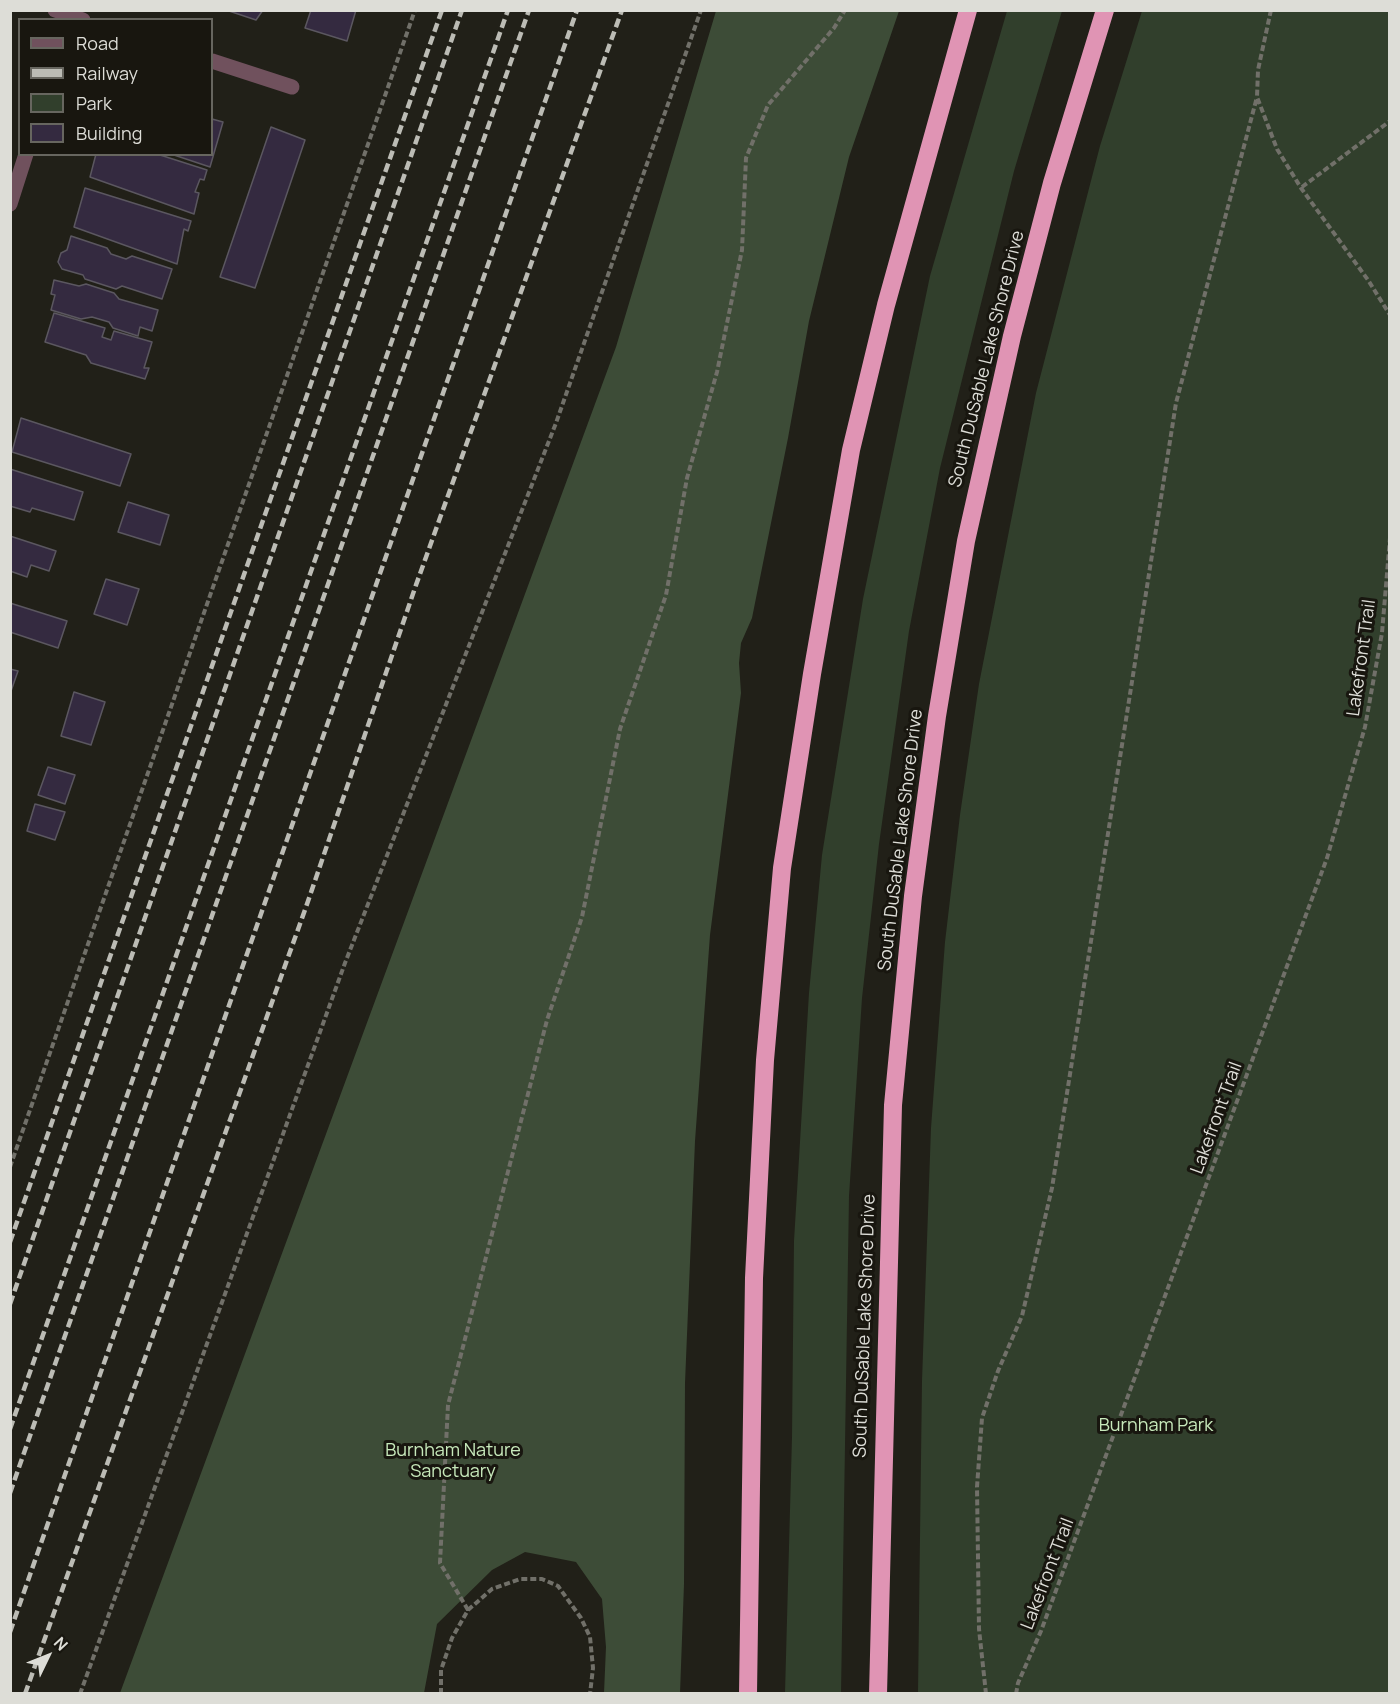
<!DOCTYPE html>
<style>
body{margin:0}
#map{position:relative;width:1400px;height:1704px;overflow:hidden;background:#212018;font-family:Manrope,sans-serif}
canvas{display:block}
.frame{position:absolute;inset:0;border:12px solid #ddddd7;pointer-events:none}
.legend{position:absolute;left:18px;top:18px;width:195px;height:138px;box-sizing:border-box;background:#18160f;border:2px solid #67665f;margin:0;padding:8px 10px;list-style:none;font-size:18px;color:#ddddd7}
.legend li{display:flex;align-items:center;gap:12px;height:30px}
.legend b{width:30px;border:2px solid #67665f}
.north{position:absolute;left:18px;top:1626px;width:60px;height:60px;-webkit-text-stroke:4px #18160f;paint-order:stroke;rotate:47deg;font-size:16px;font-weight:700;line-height:24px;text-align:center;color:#ddddd7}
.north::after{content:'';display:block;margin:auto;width:21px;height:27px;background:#ddddd7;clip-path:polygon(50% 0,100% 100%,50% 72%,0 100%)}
</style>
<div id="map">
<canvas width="1400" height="1704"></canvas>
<div class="frame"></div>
<ul class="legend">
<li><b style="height:8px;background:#70515d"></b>Road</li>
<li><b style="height:8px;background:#bcbcb5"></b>Railway</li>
<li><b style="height:16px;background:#313f2c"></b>Park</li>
<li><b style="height:16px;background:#342a40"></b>Building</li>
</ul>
<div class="north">N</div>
</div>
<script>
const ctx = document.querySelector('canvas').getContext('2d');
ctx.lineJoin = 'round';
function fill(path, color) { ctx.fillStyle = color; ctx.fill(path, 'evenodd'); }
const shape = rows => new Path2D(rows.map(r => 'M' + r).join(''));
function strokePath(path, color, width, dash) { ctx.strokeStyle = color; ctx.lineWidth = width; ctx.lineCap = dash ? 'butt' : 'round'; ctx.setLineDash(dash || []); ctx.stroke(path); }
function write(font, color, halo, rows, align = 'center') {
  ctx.font = font + ' Manrope,sans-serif'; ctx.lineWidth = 6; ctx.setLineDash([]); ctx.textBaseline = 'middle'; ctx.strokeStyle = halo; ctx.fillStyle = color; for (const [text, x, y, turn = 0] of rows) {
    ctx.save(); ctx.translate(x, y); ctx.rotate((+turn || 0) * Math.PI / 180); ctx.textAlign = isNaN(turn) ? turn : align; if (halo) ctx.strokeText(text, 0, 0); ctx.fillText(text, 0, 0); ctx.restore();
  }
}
const green = shape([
 [1007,11,1062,11,1014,171,940,468,909,631,879,844,862,998,849,1196,841,1693,785,1693,792,1437,794,1241,809,993,822,855,863,599,930,276],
 [1142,11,1389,11,1389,1693,918,1693,922,1381,931,1128,945,942,960,815,979,684,1036,393,1100,146]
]);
const forest = shape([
 [716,11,899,11,849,157,809,321,788,438,752,618,741,643,739,663,741,693,710,935,695,1141,685,1383,684,1584,680,1693,604,1693,606,1647,602,1599,576,1562,525,1552,492,1570,437,1624,424,1693,120,1693,616,347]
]);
const building = shape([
 [226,10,263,10,256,20,226,10],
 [311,10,356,10,347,41,305,28,311,10],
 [212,119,223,122,210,167,171,154,212,154,212,119],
 [271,127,305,140,255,288,220,277,271,127],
 [96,154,157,154,207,170,204,180,200,179,195,192,199,193,194,214,90,177,96,154],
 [85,188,191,221,188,231,184,229,177,264,74,227,85,188],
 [71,236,107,248,111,254,126,259,132,256,172,269,162,299,122,286,116,289,85,279,83,275,62,269,58,262,61,253,67,250,71,236],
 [54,280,79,286,86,284,114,293,119,299,158,310,152,331,140,327,138,336,113,328,109,322,92,317,81,319,51,310,55,295,51,294,54,280],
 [54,313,105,328,102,337,111,340,114,331,152,342,144,368,149,368,145,379,91,363,86,355,45,342,54,313],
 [21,418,131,454,120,486,12,452,21,418],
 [10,469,83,492,74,520,32,508,30,512,10,506,10,469],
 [128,502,169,515,160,545,118,532,128,502],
 [10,536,56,551,49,571,31,565,27,577,10,571,10,536],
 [106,579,139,589,127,625,94,614,106,579],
 [10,603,67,621,58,648,10,632,10,603],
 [10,669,18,671,10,694,10,669],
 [74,692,105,702,91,745,61,736,74,692],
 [48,767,75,775,65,804,38,795,48,767],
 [35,804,65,812,55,840,27,831,35,804]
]);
const path = shape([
 [1271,10,1258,70,1257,97,1277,149,1301,188,1368,280,1390,315],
 [1302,187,1390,121],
 [10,1167,415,10],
 [468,1610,440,1563,448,1405,547,1020,582,917,620,729,666,595,687,478,717,372,742,250,746,158,768,105,834,28,845,10],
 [80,1694,345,963,556,423,701,10],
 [441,1694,441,1670,452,1638,468,1610,492,1589,520,1579,542,1579,558,1586,581,1618,590,1637,593,1668,590,1694],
 [986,1694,979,1629,977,1487,982,1418,998,1371,1022,1316,1052,1188,1176,403,1257,97],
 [1016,1694,1018,1683,1041,1631,1327,858,1365,727,1382,633,1390,538]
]);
const minor = shape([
 [55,10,83,20],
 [212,61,292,87],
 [10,204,26,154]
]);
const motorway = shape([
 [748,1694,754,1278,765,1060,782,868,812,674,851,450,886,305,968,10],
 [878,1694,893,1105,913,896,937,716,966,541,1012,336,1052,183,1105,10]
]);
const rail = shape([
 [10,1242,442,10],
 [10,1304,462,10],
 [10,1429,508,10],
 [10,1493,529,10],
 [10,1632,577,10],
 [25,1694,306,907,416,585,622,10]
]);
const streetNames = [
 ["South DuSable Lake Shore Drive",987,359,-76],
 ["Lakefront Trail",1362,658,-82],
 ["South DuSable Lake Shore Drive",901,840,-83],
 ["Lakefront Trail",1217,1118,-70],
 ["South DuSable Lake Shore Drive",865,1326,-88],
 ["Lakefront Trail",1048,1574,-69]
];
const parkNames = [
 ["Burnham Park",1156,1426],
 ["Burnham Nature",453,1451],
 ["Sanctuary",453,1472]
];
fill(green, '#313f2c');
fill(forest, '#3d4c37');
fill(building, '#342a40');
strokePath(building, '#5b5760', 1.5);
strokePath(path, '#717069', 4, [6, 3]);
strokePath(minor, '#70515d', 15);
strokePath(motorway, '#e094b4', 18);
strokePath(rail, '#bcbcb5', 4.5, [9, 4.5]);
write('18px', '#ddddd7', '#18160f', streetNames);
write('18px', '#c7e9bb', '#18160f', parkNames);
</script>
